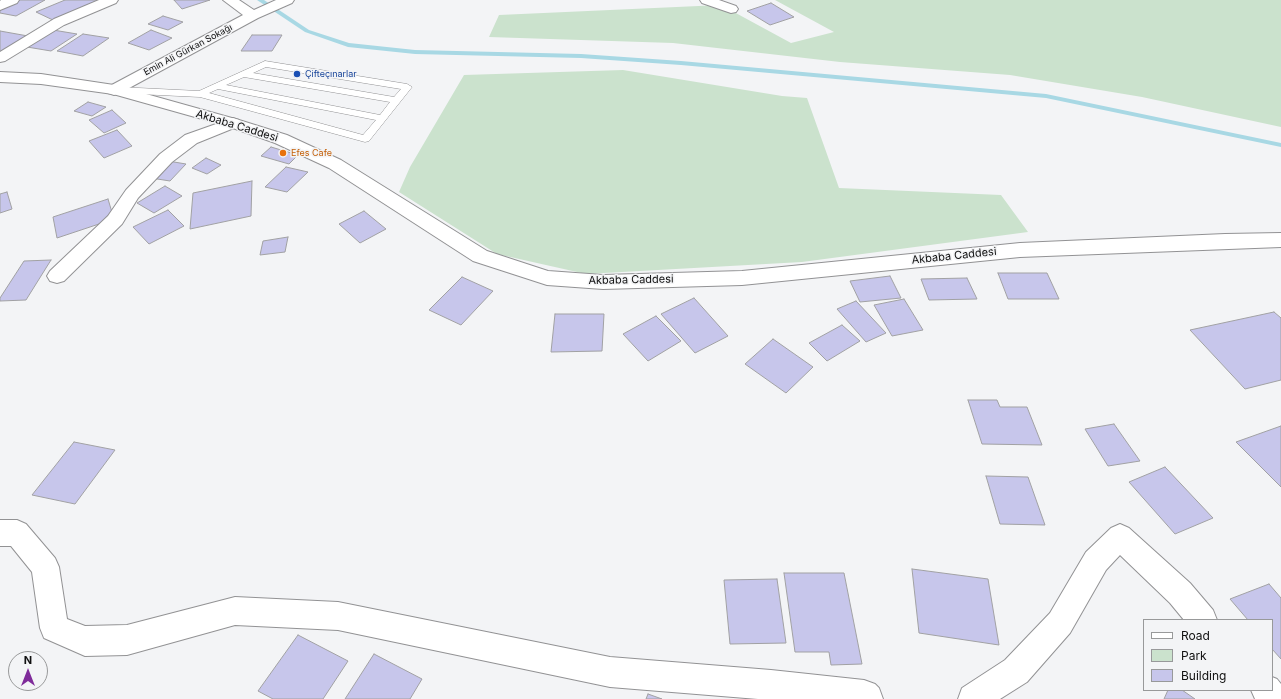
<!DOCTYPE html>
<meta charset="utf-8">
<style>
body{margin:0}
#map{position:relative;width:1281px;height:699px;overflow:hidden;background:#f3f4f6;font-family:Inter,sans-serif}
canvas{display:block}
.legend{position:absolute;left:1143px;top:619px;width:130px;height:72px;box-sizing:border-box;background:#f3f4f6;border:1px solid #98999a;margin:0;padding:5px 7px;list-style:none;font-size:12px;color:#101010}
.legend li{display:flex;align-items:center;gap:8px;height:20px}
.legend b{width:20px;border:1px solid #98999a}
.north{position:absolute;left:8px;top:651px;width:40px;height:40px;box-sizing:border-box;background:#f3f4f6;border:1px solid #98999a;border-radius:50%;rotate:0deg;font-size:11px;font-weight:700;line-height:16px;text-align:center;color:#101010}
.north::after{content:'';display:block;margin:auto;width:14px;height:18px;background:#7f2b9a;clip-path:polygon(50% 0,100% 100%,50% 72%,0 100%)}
</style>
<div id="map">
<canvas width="1281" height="699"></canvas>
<ul class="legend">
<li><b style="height:5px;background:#fff"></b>Road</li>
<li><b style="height:11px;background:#cbe2cd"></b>Park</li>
<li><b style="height:11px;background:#c7c6eb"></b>Building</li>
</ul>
<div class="north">N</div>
</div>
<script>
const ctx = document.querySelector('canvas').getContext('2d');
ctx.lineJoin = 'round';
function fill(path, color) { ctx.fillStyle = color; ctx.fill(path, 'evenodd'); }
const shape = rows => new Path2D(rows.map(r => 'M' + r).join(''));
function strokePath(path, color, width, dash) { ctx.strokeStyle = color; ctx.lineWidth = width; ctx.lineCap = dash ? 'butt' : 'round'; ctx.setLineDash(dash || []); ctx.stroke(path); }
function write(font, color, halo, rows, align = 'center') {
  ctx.font = font + ' Inter,sans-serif'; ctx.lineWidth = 3; ctx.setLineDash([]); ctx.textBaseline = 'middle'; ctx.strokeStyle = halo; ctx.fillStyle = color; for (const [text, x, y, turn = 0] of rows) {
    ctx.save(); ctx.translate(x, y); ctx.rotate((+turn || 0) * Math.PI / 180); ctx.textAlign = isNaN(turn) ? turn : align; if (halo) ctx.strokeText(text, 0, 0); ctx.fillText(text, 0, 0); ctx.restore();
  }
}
const green = shape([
 [775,0,1281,0,1281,127,1142,97,1010,75,840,62,673,43,489,37,499,15,721,5,791,43,834,32],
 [623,70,782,96,807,98,839,188,1001,195,1028,232,802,262,586,274,497,254,399,192,410,167,464,75]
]);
const stream = shape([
 [257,0,264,0,309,30,349,43,415,50,581,54,681,61,1046,94,1281,143,1281,147,1046,98,681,65,581,58,415,54,348,47,305,32,257,0]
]);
const building = shape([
 [16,0,45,0,16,16,0,13,0,9,16,0],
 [65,0,102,0,55,21,36,12,65,0],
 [174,0,210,0,182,9,174,0],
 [771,3,794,17,770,25,747,11,771,3],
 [163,16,183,22,168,30,148,24,163,16],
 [53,30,77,34,51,51,27,47,53,30],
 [151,30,172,38,149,50,128,43,151,30],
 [0,31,28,36,0,53,0,31],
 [83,34,109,38,83,56,57,51,83,34],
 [252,35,282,35,272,51,241,51,252,35],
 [88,102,106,107,92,116,74,111,88,102],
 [112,110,126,123,104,133,89,120,112,110],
 [117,130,132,146,104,158,89,141,117,130],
 [271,147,298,155,289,164,261,156,271,147],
 [206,158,221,165,207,174,192,168,206,158],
 [168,161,186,164,170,181,151,178,168,161],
 [286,167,308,172,287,192,265,187,286,167],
 [252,181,251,216,190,229,193,193,252,181],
 [165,186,182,196,154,213,137,203,165,186],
 [7,192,12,209,0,213,0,194,7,192],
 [108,199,114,219,57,238,53,217,108,199],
 [168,210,184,226,149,244,133,227,168,210],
 [364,211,386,229,360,243,339,224,364,211],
 [288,237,285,252,260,255,263,241,288,237],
 [51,260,26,300,0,301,0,298,24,261,51,260],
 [998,273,1047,273,1059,299,1008,299,998,273],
 [890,276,901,298,860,302,850,281,890,276],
 [462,277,493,291,461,325,429,310,462,277],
 [967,278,977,299,929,300,921,279,967,278],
 [694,298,728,336,695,353,661,314,694,298],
 [904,299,923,330,892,336,874,305,904,299],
 [856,301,886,333,866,342,837,309,856,301],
 [1274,312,1281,318,1281,380,1245,389,1190,330,1274,312],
 [555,314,604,314,602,351,551,352,555,314],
 [656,316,681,341,648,361,623,334,656,316],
 [842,325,860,341,827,361,809,343,842,325],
 [773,339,813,367,786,393,745,364,773,339],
 [968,400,997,400,1000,407,1027,407,1042,445,982,444,968,400],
 [1114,424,1140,461,1108,466,1085,429,1114,424],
 [1281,426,1281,487,1236,442,1281,426],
 [74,442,115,450,75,504,32,495,74,442],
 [1165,467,1213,518,1175,534,1129,482,1165,467],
 [986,476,1028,477,1045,525,1000,524,986,476],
 [912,569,988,579,999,645,919,633,912,569],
 [784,573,844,573,862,664,831,665,829,652,795,652,784,573],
 [777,579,786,643,730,644,724,580,777,579],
 [1269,584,1281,598,1281,659,1272,649,1272,620,1248,620,1230,599,1269,584],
 [298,635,348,661,323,699,273,699,258,691,298,635],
 [374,654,422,679,410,699,345,699,374,654],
 [1168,690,1182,690,1195,699,1164,699,1168,690],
 [648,694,662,699,646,699,648,694]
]);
const lane = shape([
 [265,61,407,84,412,87,369,141,365,142,200,97,118,93,113,90,118,87,199,91,265,61],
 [266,67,401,89,394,97,253,73,266,67],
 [244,77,390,102,380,115,226,85,244,77],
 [218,89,376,120,363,135,209,93,218,89]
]);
const street = shape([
 [1,0,19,0,17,3,0,10,0,1,1,0],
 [99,0,118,0,116,3,64,25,5,61,0,62,0,52,54,19,99,0],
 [223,0,239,0,254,10,276,0,294,0,292,3,258,18,120,93,114,95,108,93,106,90,108,87,243,15,223,0],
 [700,0,719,0,736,6,738,9,736,12,731,13,702,3,700,0],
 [233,118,239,120,241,123,239,126,197,143,172,162,138,198,122,224,64,281,57,283,50,281,47,276,50,271,108,216,126,190,160,154,185,135,233,118],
 [0,520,17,520,26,524,55,558,59,567,67,619,85,626,127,625,235,597,338,602,610,657,771,670,864,680,875,684,879,688,883,699,758,699,610,687,338,630,235,625,127,655,85,656,44,638,40,628,32,572,11,546,0,546,0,520],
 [1120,524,1129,528,1190,583,1213,610,1217,620,1184,620,1170,603,1120,555,1106,570,1070,633,1027,682,1000,699,958,699,962,688,1005,660,1050,613,1086,552,1111,528,1120,524],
 [1272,677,1277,679,1281,684,1281,699,1255,699,1251,690,1272,690,1272,677]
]);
const primary = shape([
 [0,72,41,74,114,85,239,120,287,135,341,160,487,251,548,271,603,275,742,271,1020,243,1225,234,1281,233,1281,247,1020,257,742,285,603,289,547,285,473,261,329,168,275,143,227,126,113,94,41,84,0,82,0,72]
]);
const markers = [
 [297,74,4,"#1a4fb4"],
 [283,153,4,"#e8710a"]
];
const farStreetnames = [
 ["Emin Ali Gürkan Sokağı",188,50,-28]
];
const farTransitnames = [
 ["Çifteçınarlar",305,74]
];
const farFoodnames = [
 ["Efes Cafe",291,153]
];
const streetNames = [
 ["Akbaba Caddesi",237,126,17],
 ["Akbaba Caddesi",954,256,-6],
 ["Akbaba Caddesi",631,280,-1]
];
fill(green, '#cbe2cd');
fill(stream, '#a8d8e4');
fill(building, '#c7c6eb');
strokePath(building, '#a1a1a3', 1);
strokePath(lane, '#929294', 1);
strokePath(street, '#929294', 2);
strokePath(primary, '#929294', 2);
fill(lane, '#fff');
fill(street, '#fff');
fill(primary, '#fff');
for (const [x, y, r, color] of markers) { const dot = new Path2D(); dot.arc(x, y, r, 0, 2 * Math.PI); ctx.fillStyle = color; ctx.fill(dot); strokePath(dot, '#f3f4f6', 1.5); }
write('9px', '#101010', '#f3f4f6', farStreetnames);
write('9px', '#164399', '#f3f4f6', farTransitnames, 'left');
write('9px', '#c56008', '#f3f4f6', farFoodnames, 'left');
write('11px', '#101010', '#f3f4f6', streetNames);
</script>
